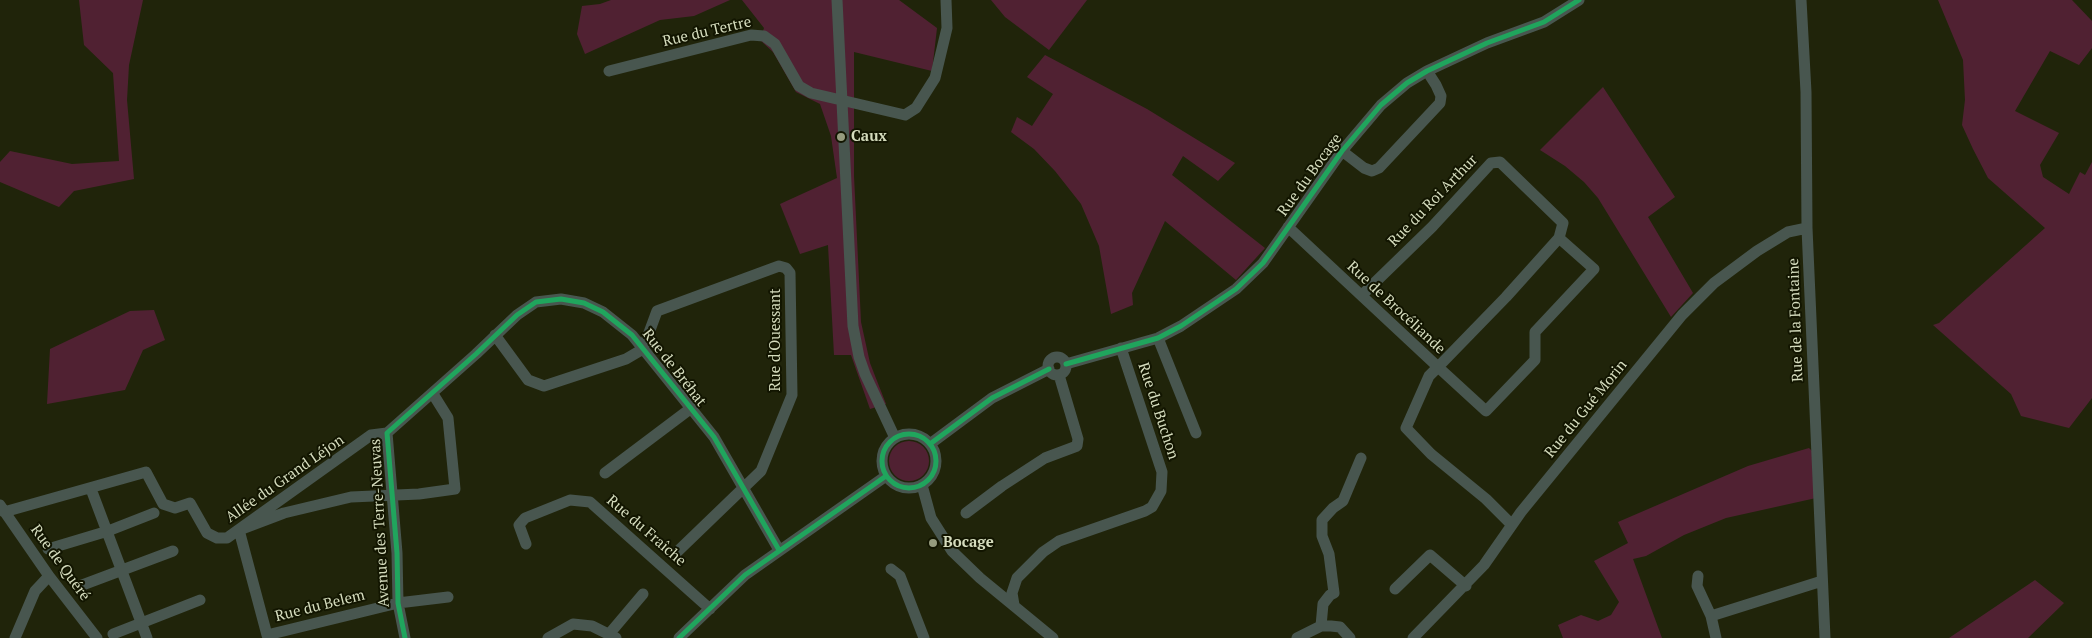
<!DOCTYPE html>
<meta charset="utf-8">
<style>
body{margin:0}
canvas{display:block;background:#20240a}
</style>
<canvas width="2092" height="638"></canvas>
<script>
const ctx = document.querySelector('canvas').getContext('2d');
ctx.lineJoin = 'round';
function fill(path, color) { ctx.fillStyle = color; ctx.fill(path, 'evenodd'); }
const shape = rows => new Path2D(rows.map(r => 'M' + r).join(''));
function strokePath(path, color, width, dash) { ctx.strokeStyle = color; ctx.lineWidth = width; ctx.lineCap = dash ? 'butt' : 'round'; ctx.setLineDash(dash || []); ctx.stroke(path); }
function write(font, color, halo, rows, align = 'center') {
  ctx.font = font + ' "PT Serif",serif'; ctx.lineWidth = 4; ctx.setLineDash([]); ctx.textBaseline = 'middle'; ctx.strokeStyle = halo; ctx.fillStyle = color; for (const [text, x, y, turn = 0] of rows) {
    ctx.save(); ctx.translate(x, y); ctx.rotate((+turn || 0) * Math.PI / 180); ctx.textAlign = isNaN(turn) ? turn : align; if (halo) ctx.strokeText(text, 0, 0); ctx.fillText(text, 0, 0); ctx.restore();
  }
}
const green = shape([
 [79,0,143,0,129,65,127,100,134,179,74,191,59,207,0,182,0,162,10,151,72,164,119,161,113,73,84,45],
 [611,0,730,0,694,16,660,20,585,54,577,34,582,6,600,4],
 [742,0,899,0,937,28,932,71,854,52,854,176,861,322,870,363,886,404,870,409,851,355,834,355,828,245,800,254,780,204,837,178,831,136,820,104,796,92,773,52,760,40,764,28],
 [991,0,1087,0,1049,50,1005,17],
 [1938,0,2072,0,2092,21,2092,48,2079,65,2050,51,2015,111,2059,133,2040,165,2043,177,2069,194,2080,172,2085,175,2092,162,2092,398,2069,428,2021,416,2011,394,1933,325,1939,323,2045,228,1988,178,1973,149,1962,125,1965,100,1963,60],
 [1045,55,1147,109,1235,163,1218,181,1183,156,1172,175,1265,248,1236,280,1165,221,1132,293,1133,305,1111,314,1099,246,1081,204,1055,171,1034,149,1011,132,1017,117,1032,126,1053,94,1027,77],
 [1603,87,1675,197,1648,217,1693,293,1671,317,1598,198,1584,182,1565,166,1540,150],
 [154,310,165,340,143,350,125,390,47,404,50,349,130,311],
 '889 461a20 20 0 1 1 40 0a20 20 0 1 1-40 0Z',
 [1809,448,1813,452,1816,498,1726,518,1684,535,1646,556,1633,559,1662,638,1563,638,1558,625,1581,615,1598,621,1611,615,1619,602,1594,561,1628,543,1618,522,1748,466],
 [2035,580,2064,603,2028,638,1949,638]
]);
const minor = shape([
 [837,0,853,326,859,357,865,374,895,438],
 [1801,0,1806,92,1807,228,1825,638],
 [609,71,751,35,764,36,775,44,799,86,811,93,905,115,916,108,935,78,947,28,946,0],
 [1342,151,1364,168,1372,171,1379,168,1440,103,1441,96,1436,85,1427,71],
 [1288,227,1438,367,1429,376,1406,428,1431,454,1486,499,1512,525],
 [1362,295,1432,227,1491,163,1500,162,1563,223,1559,238,1506,297,1438,367,1486,411,1535,360,1535,332,1594,269,1559,238],
 [495,335,528,380,544,386,626,359,643,349,657,311,779,266,786,268,790,273,792,395,761,471,677,552],
 [1158,338,1196,433],
 '1048 366a9 9 0 1 1 18 0a9 9 0 1 1-18 0Z',
 [1066,364,1158,338,1181,326,1236,289,1263,263,1342,151,1381,105,1407,83,1427,71,1487,43,1544,22,1579,0],
 [433,394,448,418,455,489,419,494,351,497,284,513,239,530,267,635,398,603,448,597],
 '882 461a27 27 0 1 1 54 0a27 27 0 1 1-54 0Z',
 [930,444,992,398,1049,369],
 [605,473,690,409],
 [922,485,931,518,952,551,980,578,1053,638],
 [91,489,147,638],
 [0,505,49,576,97,638],
 [4,512,146,472,163,504,175,508,190,503,207,533,217,538,227,538,371,435,387,433],
 [966,513,1002,486,1045,458,1077,446,1078,439,1059,375],
 [526,544,519,525,525,518,570,500,590,502,710,609],
 [48,549,108,531,154,513],
 [891,569,900,576,924,638],
 [1698,576,1697,586,1711,616,1716,638],
 [77,587,173,551],
 [1395,589,1430,555,1466,586],
 [1014,605,1012,593,1017,578,1043,552,1059,541,1145,511,1152,507,1161,491,1162,472,1121,348],
 [1711,616,1822,581],
 [1321,626,1323,604,1330,595,1334,593,1329,554,1322,536,1322,520,1333,508,1343,501,1361,458],
 [610,633,643,594],
 [113,634,200,600],
 [15,638,35,591,49,576],
 [405,638,398,603,397,553,387,433,476,354,517,315,536,302,561,299,584,303,603,312,632,335,714,437,779,550],
 [548,638,573,624,592,626,616,638],
 [679,638,745,575,886,476],
 [1297,638,1321,626,1331,626,1340,627,1350,638],
 [1413,638,1484,565,1521,512,1682,315,1714,283,1757,251,1788,232,1807,228]
]);
const cycleway = shape([
 [1066,364,1158,338,1181,326,1236,289,1263,263,1342,151,1381,105,1407,83,1427,71,1487,43,1544,22,1579,0],
 '882 461a27 27 0 1 1 54 0a27 27 0 1 1-54 0Z',
 [930,444,992,398,1049,369],
 [405,638,398,603,397,553,387,433,476,354,517,315,536,302,561,299,584,303,603,312,632,335,714,437,779,550],
 [679,638,745,575,886,476]
]);
const markers = [
 [841,137,5,"#969c7e"],
 [933,543,5,"#969c7e"]
];
const streetNames = [
 ["Rue du Tertre",707,32,-13],
 ["Rue du Bocage",1310,175,-54],
 ["Rue du Roi Arthur",1433,201,-46],
 ["Rue de Brocéliande",1396,308,43],
 ["Rue de la Fontaine",1796,320,-92],
 ["Rue d'Ouessant",776,340,-90],
 ["Rue de Bréhat",674,368,52],
 ["Rue du Gué Morin",1586,409,-51],
 ["Rue du Buchon",1158,411,72],
 ["Allée du Grand Léjon",285,479,-35],
 ["Avenue des Terre-Neuvas",380,523,-93],
 ["Rue du Fraîche",646,531,41],
 ["Rue de Quéré",60,563,54],
 ["Rue du Belem",320,606,-14]
];
const poiNames = [
 ["Caux",851,137],
 ["Bocage",943,543]
];
fill(green, '#502132');
strokePath(minor, '#48564f', 11);
strokePath(cycleway, '#20a55d', 5);
for (const [x, y, r, color] of markers) { const dot = new Path2D(); dot.arc(x, y, r, 0, 2 * Math.PI); ctx.fillStyle = color; ctx.fill(dot); strokePath(dot, '#121500', 2); }
write('15px', '#d5dcbd', '#121500', streetNames);
write('bold 15px', '#d5dcbd', '#121500', poiNames, 'left');
</script>
